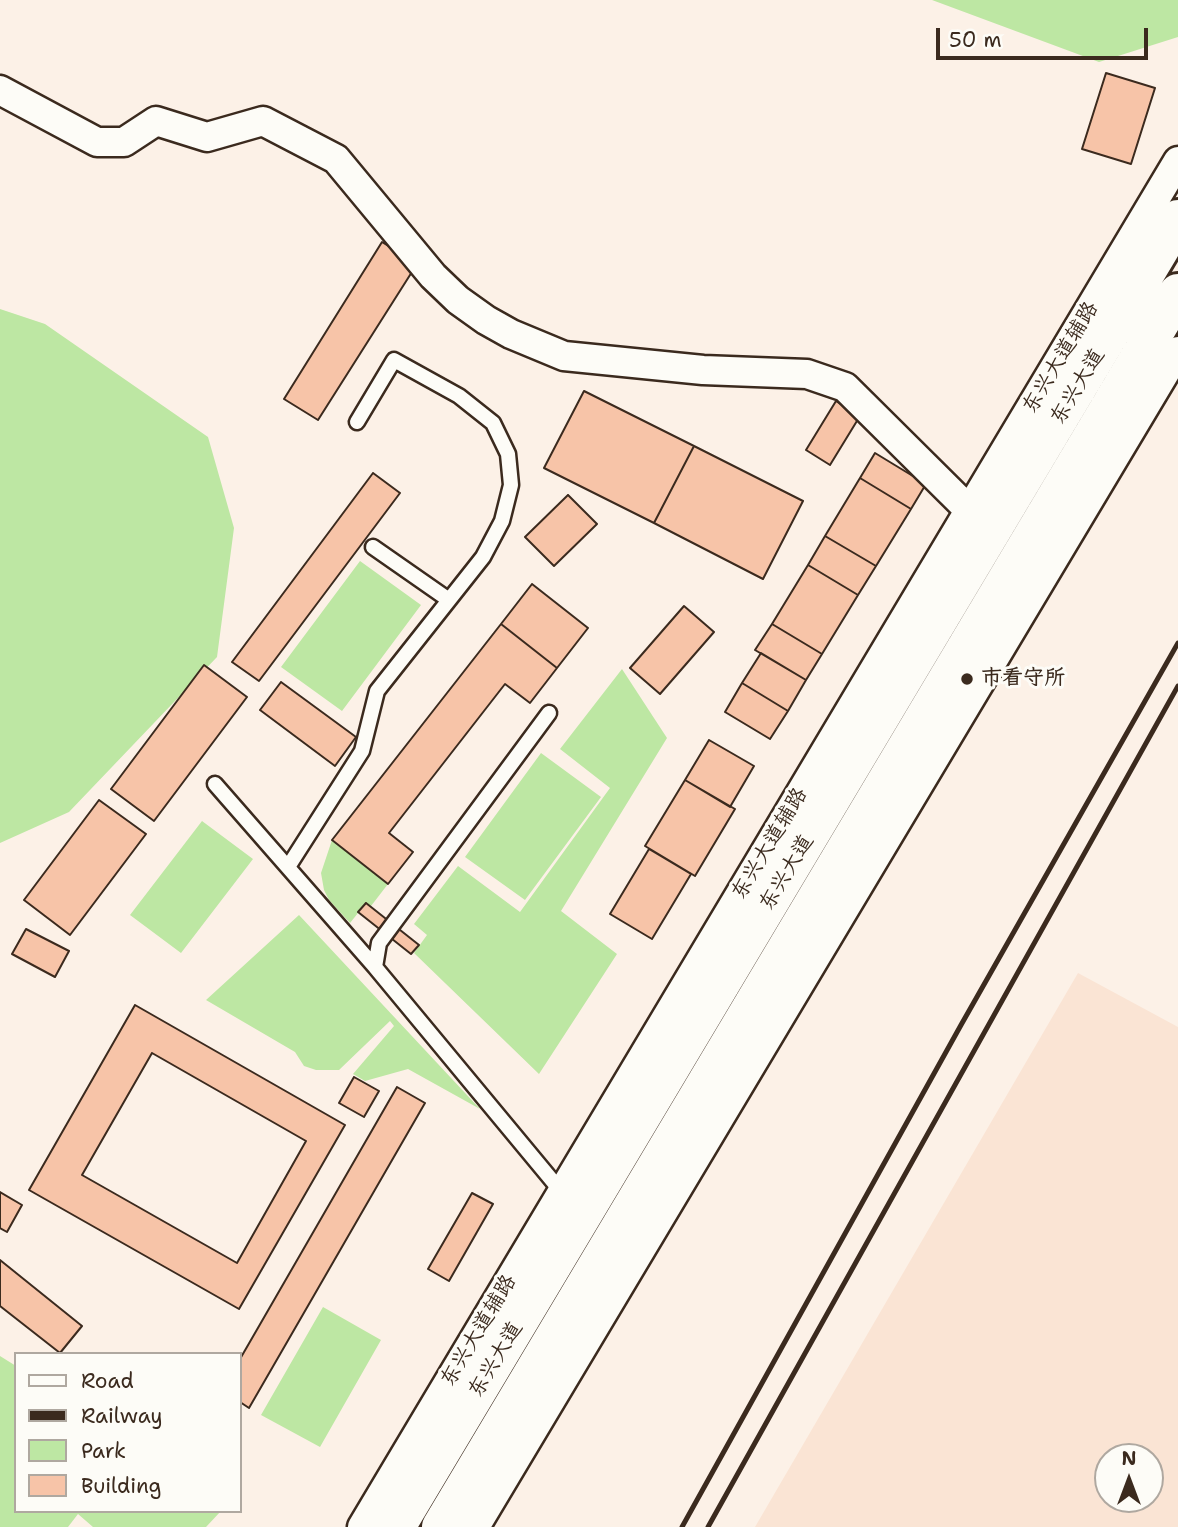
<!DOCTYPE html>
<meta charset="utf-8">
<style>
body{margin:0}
#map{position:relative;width:1178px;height:1527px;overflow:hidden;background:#fcf1e7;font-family:"Shantell Sans",sans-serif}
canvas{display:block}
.legend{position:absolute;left:14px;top:1352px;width:228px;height:161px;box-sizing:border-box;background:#fdfcf7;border:2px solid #afa8a0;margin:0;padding:9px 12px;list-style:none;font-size:21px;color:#3b2a1e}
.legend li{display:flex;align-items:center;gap:14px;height:35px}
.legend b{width:35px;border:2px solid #afa8a0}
.north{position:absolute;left:1094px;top:1443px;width:70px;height:70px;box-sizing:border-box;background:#fdfcf7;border:2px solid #afa8a0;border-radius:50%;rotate:0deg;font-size:19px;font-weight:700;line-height:28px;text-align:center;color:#3b2a1e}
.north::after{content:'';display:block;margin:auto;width:24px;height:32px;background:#3b2a1e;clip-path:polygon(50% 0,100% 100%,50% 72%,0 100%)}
.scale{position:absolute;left:936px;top:28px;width:212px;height:32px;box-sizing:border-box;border:4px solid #3b2a1e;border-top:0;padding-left:9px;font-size:21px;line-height:24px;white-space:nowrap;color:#3b2a1e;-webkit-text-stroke:5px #fdfcf7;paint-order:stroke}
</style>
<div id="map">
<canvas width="1178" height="1527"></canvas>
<ul class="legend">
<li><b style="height:9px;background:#fdfcf7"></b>Road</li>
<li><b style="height:9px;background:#3b2a1e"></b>Railway</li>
<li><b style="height:19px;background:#bde7a3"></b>Park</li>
<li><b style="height:19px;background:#f7c4a8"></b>Building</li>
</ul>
<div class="north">N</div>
<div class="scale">50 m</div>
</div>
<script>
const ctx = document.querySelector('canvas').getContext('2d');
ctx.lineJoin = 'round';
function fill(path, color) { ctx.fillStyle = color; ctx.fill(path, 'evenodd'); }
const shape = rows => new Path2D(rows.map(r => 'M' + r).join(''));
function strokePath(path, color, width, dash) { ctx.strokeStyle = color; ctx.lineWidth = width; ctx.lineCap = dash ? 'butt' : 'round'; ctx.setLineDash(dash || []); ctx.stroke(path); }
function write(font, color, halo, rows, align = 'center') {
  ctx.font = font + ' "Shantell Sans","LXGW WenKai TC",sans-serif'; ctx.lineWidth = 6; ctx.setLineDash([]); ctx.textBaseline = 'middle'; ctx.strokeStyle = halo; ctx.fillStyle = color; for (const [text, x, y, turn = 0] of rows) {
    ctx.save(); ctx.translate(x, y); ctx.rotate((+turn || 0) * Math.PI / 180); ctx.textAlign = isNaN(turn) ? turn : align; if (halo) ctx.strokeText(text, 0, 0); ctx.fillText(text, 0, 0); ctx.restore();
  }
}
const built = shape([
 [1078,973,1178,1027,1178,1527,755,1527],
 [1108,1457,1150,1457,1150,1499,1108,1499]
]);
const green = shape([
 [932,0,1178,0,1178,37,1099,62],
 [0,309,45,324,208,437,234,528,217,657,69,812,0,843],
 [360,561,421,605,342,711,281,667],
 [622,669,667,738,561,911,617,954,539,1074,414,953,427,935,414,924,458,866,520,912,610,788,560,749],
 [541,753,601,797,525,900,465,857],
 [202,821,253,859,181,953,130,915],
 [332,840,388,884,371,906,366,903,350,923,329,900,324,890,321,873],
 [299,915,480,1109,408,1069,365,1081,353,1074,394,1026,390,1021,339,1070,316,1070,304,1066,295,1052,206,1000],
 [323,1307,381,1340,320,1447,261,1415],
 [0,1356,16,1366,16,1511,221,1511,206,1527,93,1527,78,1514,68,1527,0,1527]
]);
const building = shape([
 [1106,73,1155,88,1131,164,1082,149,1106,73],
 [382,242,417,264,318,420,284,399,382,242],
 [584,391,694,446,654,523,544,468,584,391],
 [836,401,860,416,830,465,806,450,836,401],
 [694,446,803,501,763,579,654,523,694,446],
 [875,453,926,484,911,509,860,478,875,453],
 [373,473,400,493,259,681,232,662,373,473],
 [860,478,911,509,876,566,825,536,860,478],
 [568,495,597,524,554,566,525,537,568,495],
 [825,536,876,566,858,595,808,565,825,536],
 [808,565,858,595,822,654,772,624,808,565],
 [532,584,588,628,557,668,501,624,532,584],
 [684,606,714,632,660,694,630,668,684,606],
 [501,624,557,668,530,703,505,684,389,833,413,852,388,884,332,840,501,624],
 [772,624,822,654,806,680,755,650,772,624],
 [761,653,806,680,788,711,742,683,761,653],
 [204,665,247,697,154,821,111,789,204,665],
 [281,682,356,737,335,766,260,710,281,682],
 [742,683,788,711,770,739,725,712,742,683],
 [709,740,754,766,730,807,685,780,709,740],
 [685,780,735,809,695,876,645,846,685,780],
 [99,800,146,834,70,935,24,900,99,800],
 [649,849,691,874,652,939,610,914,649,849],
 [366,903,419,945,411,954,358,912,366,903],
 [26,929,69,951,55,977,12,954,26,929],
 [135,1005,345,1125,239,1309,29,1190,135,1005],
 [152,1053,306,1141,237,1263,82,1175,152,1053],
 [354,1077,379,1091,364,1117,339,1103,354,1077],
 [397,1087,425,1103,249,1408,240,1402,240,1359,397,1087],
 [0,1192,22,1205,7,1232,0,1228,0,1192],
 [472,1193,493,1204,449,1281,428,1269,472,1193],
 [0,1260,82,1326,60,1353,0,1306,0,1260]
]);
const service = shape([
 [373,547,449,600],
 [215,784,375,967,565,1196],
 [288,867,362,751,377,691,483,557,502,521,511,485,508,454,493,423,459,396,394,360,357,422],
 [375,967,379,943,549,713]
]);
const minor = shape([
 [0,90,97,142,124,142,156,121,207,137,263,121,336,159,433,276,458,300,486,320,511,334,564,356,703,370,807,374,845,387,969,510],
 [362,1527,1178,161],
 [475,1527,1178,351]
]);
const secondary = shape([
 [396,1527,1178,219],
 [441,1527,1178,293]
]);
const rail = shape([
 [682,1527,961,1025,1178,643],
 [708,1527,1178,686]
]);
const markers = [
 [967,679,7,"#3b2a1e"]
];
const streetNames = [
 ["东兴大道辅路",1061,358,-59],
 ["东兴大道",1078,387,-59],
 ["东兴大道辅路",770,844,-59],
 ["东兴大道",787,873,-59],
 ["东兴大道辅路",479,1331,-59],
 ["东兴大道",496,1360,-59]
];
const poiNames = [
 ["巿看守所",981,679]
];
fill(built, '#fae4d4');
fill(green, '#bde7a3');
fill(building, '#f7c4a8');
strokePath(building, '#3b2a1e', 2);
strokePath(service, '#3b2a1e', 19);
strokePath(minor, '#3b2a1e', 33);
strokePath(secondary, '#3b2a1e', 44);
strokePath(service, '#fdfcf7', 14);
strokePath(minor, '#fdfcf7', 28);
strokePath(secondary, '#fdfcf7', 38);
strokePath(rail, '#3b2a1e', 5);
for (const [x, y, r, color] of markers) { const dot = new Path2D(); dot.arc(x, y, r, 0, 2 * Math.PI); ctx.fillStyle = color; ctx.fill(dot); strokePath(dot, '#fdfcf7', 2.5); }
write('21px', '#3b2a1e', '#fdfcf7', streetNames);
write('bold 21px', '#3b2a1e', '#fdfcf7', poiNames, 'left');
</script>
